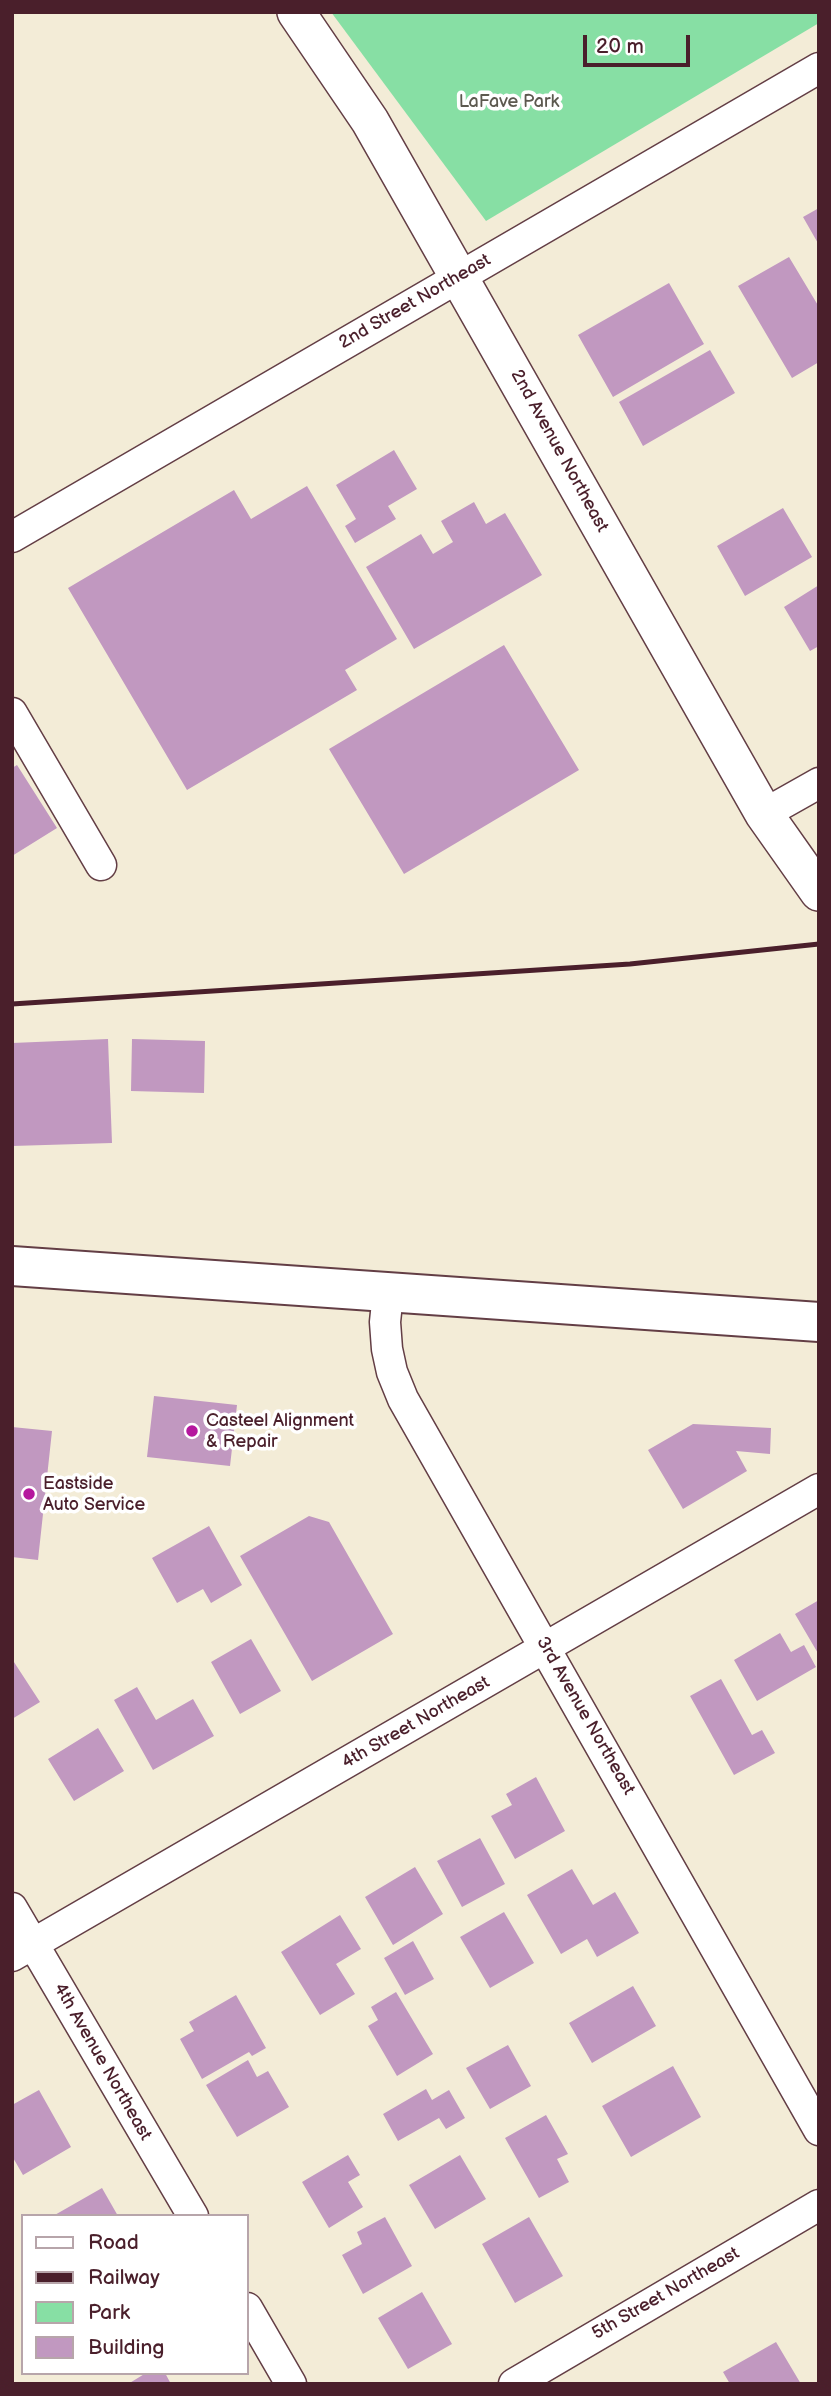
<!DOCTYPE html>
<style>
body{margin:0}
#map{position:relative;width:831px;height:2396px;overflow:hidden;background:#f3ecd7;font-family:"Balsamiq Sans",sans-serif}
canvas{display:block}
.frame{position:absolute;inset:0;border:14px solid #4a1f2b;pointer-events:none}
.legend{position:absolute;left:21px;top:2214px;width:228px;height:161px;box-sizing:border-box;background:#fff;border:2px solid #b7a5aa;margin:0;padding:9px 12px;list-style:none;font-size:21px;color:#4a1f2b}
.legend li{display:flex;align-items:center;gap:14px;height:35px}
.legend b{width:35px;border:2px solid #b7a5aa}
.scale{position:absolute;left:583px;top:35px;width:107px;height:32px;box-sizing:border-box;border:4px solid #4a1f2b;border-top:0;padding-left:9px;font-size:21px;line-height:24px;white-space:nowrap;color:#4a1f2b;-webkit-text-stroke:5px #fff;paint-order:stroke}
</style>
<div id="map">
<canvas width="831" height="2396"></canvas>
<div class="frame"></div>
<ul class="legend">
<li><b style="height:9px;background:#fff"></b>Road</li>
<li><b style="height:9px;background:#4a1f2b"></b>Railway</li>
<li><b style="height:19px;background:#87dfa4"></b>Park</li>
<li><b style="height:19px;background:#c198c0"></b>Building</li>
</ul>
<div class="scale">20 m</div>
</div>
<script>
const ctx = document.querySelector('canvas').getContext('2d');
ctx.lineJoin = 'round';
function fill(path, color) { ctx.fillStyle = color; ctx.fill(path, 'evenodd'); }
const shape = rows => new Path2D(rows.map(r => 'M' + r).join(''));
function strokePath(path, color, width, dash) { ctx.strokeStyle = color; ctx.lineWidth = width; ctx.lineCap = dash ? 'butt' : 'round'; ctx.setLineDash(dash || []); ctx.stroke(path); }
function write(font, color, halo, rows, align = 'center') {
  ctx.font = font + ' "Balsamiq Sans",sans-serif'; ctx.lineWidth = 7; ctx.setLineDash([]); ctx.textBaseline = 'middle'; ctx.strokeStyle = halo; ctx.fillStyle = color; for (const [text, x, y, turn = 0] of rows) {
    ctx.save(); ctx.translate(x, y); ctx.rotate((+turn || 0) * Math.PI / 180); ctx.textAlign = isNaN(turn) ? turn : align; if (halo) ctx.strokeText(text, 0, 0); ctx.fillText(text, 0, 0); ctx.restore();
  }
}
const green = shape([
 [331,12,819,12,819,23,486,221]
]);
const building = shape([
 [819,208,819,245,803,217],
 [789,257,819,307,819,362,792,378,738,286],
 [669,283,704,344,613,397,578,335],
 [710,350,735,393,643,446,619,402],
 [394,450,417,489,388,506,396,519,355,543,345,526,356,519,336,485],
 [307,486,397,639,345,670,357,690,187,790,68,588,234,490,251,519],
 [474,502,486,524,505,513,542,575,414,649,366,567,421,534,433,554,453,542,441,521],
 [783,508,812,557,745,596,717,546],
 [819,585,819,646,810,651,784,607],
 [504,645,579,770,404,874,329,749],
 [17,765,57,828,12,856,12,768],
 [108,1039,112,1143,12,1146,12,1043],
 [132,1039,205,1041,204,1093,131,1091],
 [154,1396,237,1405,230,1466,147,1457],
 [693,1424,771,1428,770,1454,736,1451,747,1471,683,1509,648,1450],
 [12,1427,52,1431,38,1560,12,1557],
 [309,1516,329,1522,393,1634,312,1681,240,1556],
 [209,1526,242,1585,211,1603,203,1589,177,1603,152,1558],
 [819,1600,819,1655,795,1614],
 [780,1633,791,1652,804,1645,816,1667,757,1701,734,1660],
 [251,1639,281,1691,240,1714,211,1662],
 [12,1659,40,1702,12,1719],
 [721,1679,752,1735,762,1730,775,1753,734,1775,690,1696],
 [137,1687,156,1720,193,1699,214,1736,153,1770,114,1700],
 [98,1728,124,1771,74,1801,48,1759],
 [536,1777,565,1831,515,1859,491,1816,512,1805,506,1794],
 [480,1838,505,1884,462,1907,437,1861],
 [415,1867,443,1914,393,1945,365,1897],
 [572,1869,593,1905,615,1892,639,1933,597,1957,587,1939,561,1954,527,1895],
 [504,1912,534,1963,490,1988,460,1937],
 [340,1915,361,1949,336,1964,355,1994,320,2015,281,1952],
 [413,1941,434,1979,405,1995,384,1958],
 [633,1986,656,2026,592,2063,569,2023],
 [396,1992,433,2054,397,2076,368,2026,378,2020,371,2007],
 [236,1995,266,2048,252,2056,249,2052,202,2079,180,2039,194,2031,189,2022],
 [508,2045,531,2086,490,2109,466,2068],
 [248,2060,257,2077,268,2071,289,2107,237,2137,206,2085],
 [673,2066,701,2117,631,2157,602,2106],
 [426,2089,432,2100,449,2090,465,2118,446,2129,439,2118,398,2141,383,2114],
 [39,2090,71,2147,23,2175,12,2156,12,2105],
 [546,2115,568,2154,557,2159,569,2182,539,2198,505,2138],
 [348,2155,360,2175,348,2182,363,2207,329,2228,302,2182],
 [460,2155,486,2199,435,2229,409,2185],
 [102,2188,118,2216,53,2216],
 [385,2217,412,2266,363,2294,342,2255,362,2244,357,2232],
 [529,2217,563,2276,515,2303,482,2244],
 [422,2292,452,2344,408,2369,378,2318],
 [776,2342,801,2384,730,2384,723,2372],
 [146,2373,165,2373,171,2384,128,2384]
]);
const minor = shape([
 [12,537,819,68],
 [12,713,101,865],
 [764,814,819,783],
 [388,1293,385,1322,387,1349,392,1372,403,1399,819,2130],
 [12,1908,193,2216],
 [12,1956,819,1489],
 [247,2308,291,2384],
 [514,2384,819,2205]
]);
const tertiary = shape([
 [296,12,370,121,764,814,819,892]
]);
const primary = shape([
 [12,1266,819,1322]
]);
const rail = shape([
 [12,1004,630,964,819,944]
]);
const markers = [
 [192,1431,7,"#b5179e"],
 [29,1494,7,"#b5179e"]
];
const parkNames = [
 ["LaFave Park",509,102]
];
const streetNames = [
 ["2nd Street Northeast",415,302,-30],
 ["2nd Avenue Northeast",559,451,61],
 ["3rd Avenue Northeast",585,1716,60],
 ["4th Street Northeast",416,1723,-30],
 ["4th Avenue Northeast",102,2062,60],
 ["5th Street Northeast",666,2294,-30]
];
const poiNames = [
 ["Casteel Alignment",206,1421],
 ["& Repair",206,1442],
 ["Eastside",43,1484],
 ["Auto Service",43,1505]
];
fill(green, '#87dfa4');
fill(building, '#c198c0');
strokePath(minor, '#633e45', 33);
strokePath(tertiary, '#633e45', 40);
strokePath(primary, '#633e45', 42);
strokePath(minor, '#fff', 30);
strokePath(tertiary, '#fff', 37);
strokePath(primary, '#fff', 38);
strokePath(rail, '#4a1f2b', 5);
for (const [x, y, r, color] of markers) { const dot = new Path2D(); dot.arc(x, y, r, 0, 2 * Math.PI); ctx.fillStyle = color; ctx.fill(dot); strokePath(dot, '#fff', 2.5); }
write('18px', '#5c594f', '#fff', parkNames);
write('18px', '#4a1f2b', '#fff', streetNames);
write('18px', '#4a1f2b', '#fff', poiNames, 'left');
</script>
